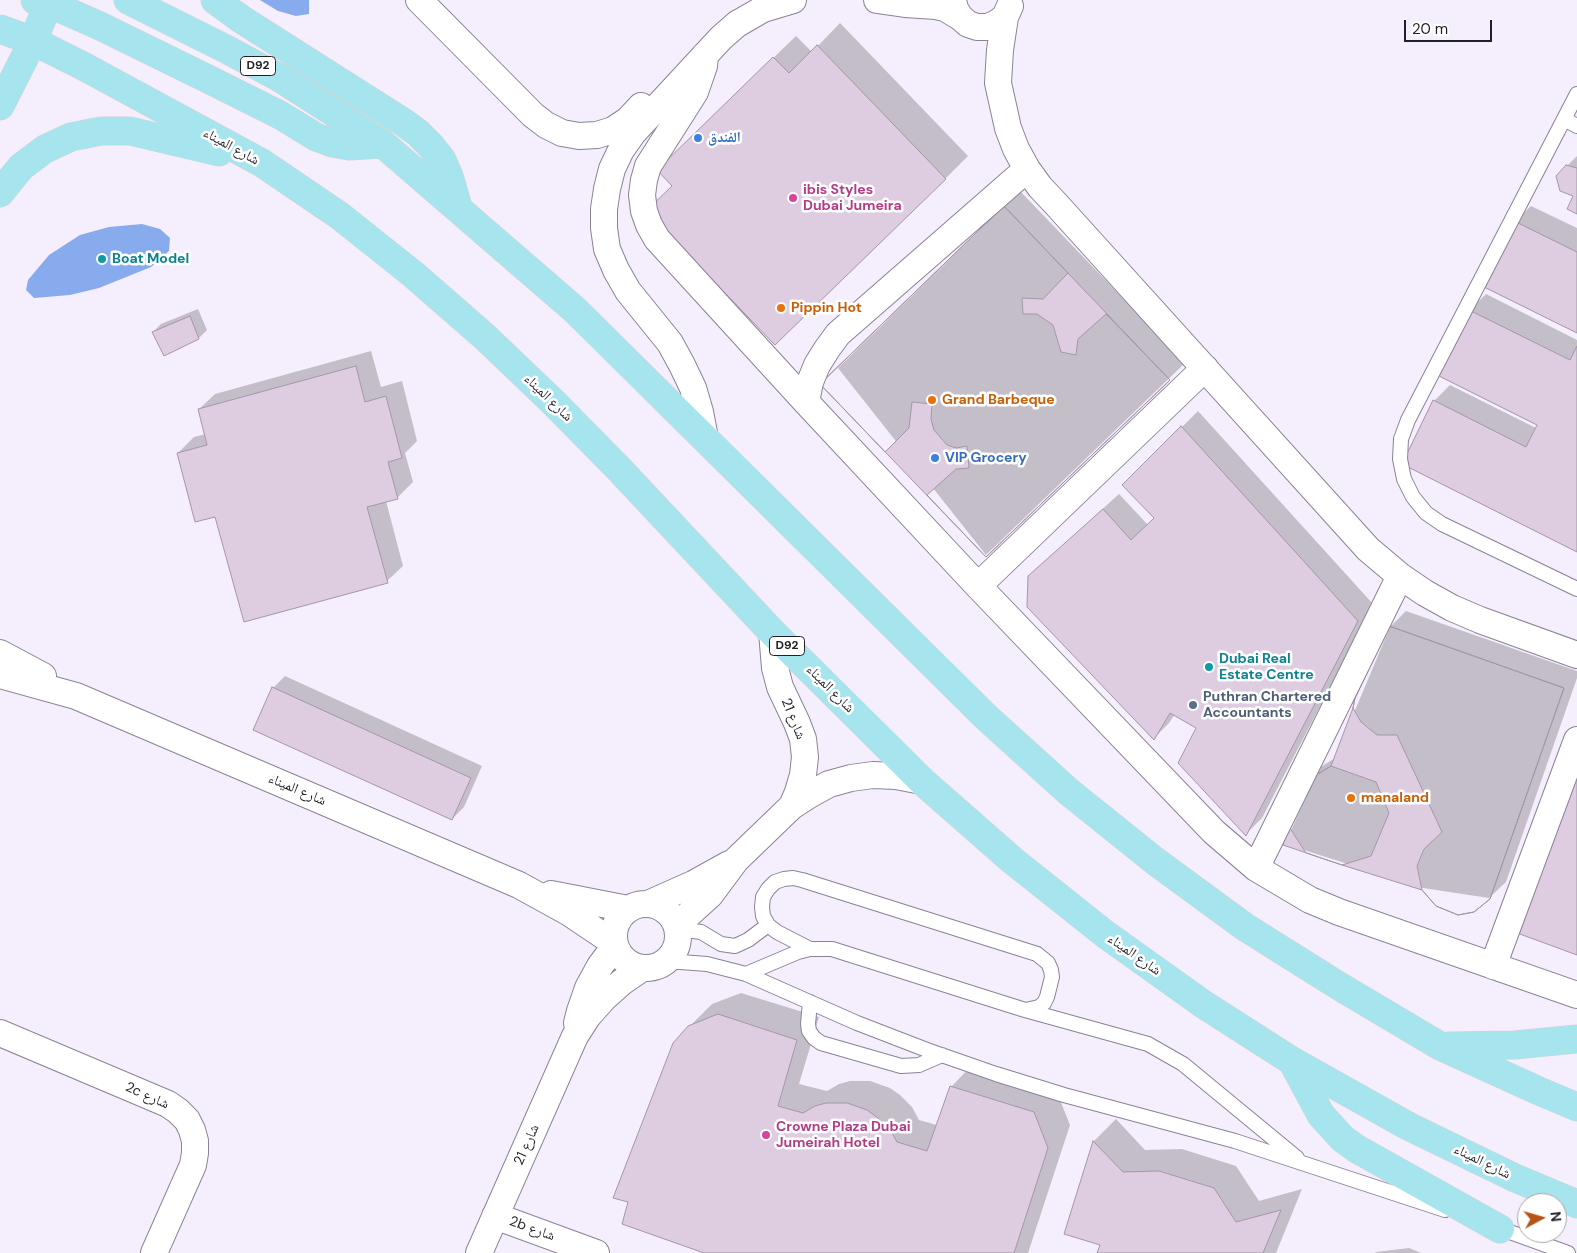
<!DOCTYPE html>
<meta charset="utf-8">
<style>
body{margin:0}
#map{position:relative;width:1577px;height:1253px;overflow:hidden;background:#f5eefc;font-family:"DM Sans",sans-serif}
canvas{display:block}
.north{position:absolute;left:1517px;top:1193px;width:50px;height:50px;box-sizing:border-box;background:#fff;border:1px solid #a7a5a9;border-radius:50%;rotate:84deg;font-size:14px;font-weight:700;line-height:20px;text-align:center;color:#231f27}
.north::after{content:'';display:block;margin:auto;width:18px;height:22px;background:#b65416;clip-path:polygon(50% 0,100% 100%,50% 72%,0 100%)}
.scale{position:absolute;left:1404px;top:20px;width:88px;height:22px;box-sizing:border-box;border:2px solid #231f27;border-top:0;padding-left:6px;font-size:15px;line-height:18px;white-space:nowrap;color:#231f27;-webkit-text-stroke:4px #fff;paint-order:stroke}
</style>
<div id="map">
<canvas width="1577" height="1253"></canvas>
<div class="north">N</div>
<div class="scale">20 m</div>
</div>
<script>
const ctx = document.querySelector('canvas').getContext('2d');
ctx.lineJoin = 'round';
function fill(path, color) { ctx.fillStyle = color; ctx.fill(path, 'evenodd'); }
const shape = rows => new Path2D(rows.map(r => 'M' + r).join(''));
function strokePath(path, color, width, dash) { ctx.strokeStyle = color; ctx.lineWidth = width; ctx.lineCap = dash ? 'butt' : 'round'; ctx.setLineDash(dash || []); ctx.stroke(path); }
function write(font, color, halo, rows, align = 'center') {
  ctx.font = font + ' "DM Sans","Noto Naskh Arabic",sans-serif'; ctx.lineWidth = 5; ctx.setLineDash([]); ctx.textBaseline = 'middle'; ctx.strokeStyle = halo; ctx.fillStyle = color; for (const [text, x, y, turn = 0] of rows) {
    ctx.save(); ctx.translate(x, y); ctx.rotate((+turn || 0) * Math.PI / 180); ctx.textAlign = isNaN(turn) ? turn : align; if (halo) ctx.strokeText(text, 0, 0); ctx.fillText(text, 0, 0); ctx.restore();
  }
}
const water = shape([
 [260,0,309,0,309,14,296,16,278,11],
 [142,224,160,229,170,238,169,251,151,267,99,288,70,295,34,298,26,290,28,280,49,255,80,235,109,227]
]);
const shadow = shape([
 [840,23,968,156,945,179,674,185,681,147,796,36,812,52],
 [1577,156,1577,213,1575,196,1567,166],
 [1020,191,1185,363,986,555,838,368],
 [1531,206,1577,228,1577,331,1515,221],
 [1486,294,1577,340,1577,550,1434,401,1450,385,1536,428,1539,424,1470,310],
 [198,309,207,330,199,338,164,354,153,332,161,324],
 [371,351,381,387,402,381,417,441,405,453,413,482,397,498,386,501,403,566,387,581,216,515,178,453,194,437,206,434,199,409,215,394],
 [1198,411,1373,604,1262,818,1246,834,1198,727,1175,714,1169,723,1154,738,1029,576,1119,494,1148,525,1155,518,1124,485],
 [1406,611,1577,671,1577,678,1506,882,1489,898,1423,888,1285,844,1319,768,1335,758,1390,627],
 [285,676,482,766,464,807,452,819,273,688],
 [741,993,819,1017,799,1084,827,1091,839,1084,850,1081,870,1081,890,1088,900,1095,912,1107,919,1120,937,1125,951,1087,973,1064,1056,1090,1070,1125,1028,1253,708,1253,689,1027,712,1004],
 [1116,1119,1145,1150,1182,1149,1236,1166,1259,1201,1302,1189,1276,1253,1098,1253,1101,1244,1065,1233,1094,1141],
 [1409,1248,1421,1253,1375,1253,1376,1252]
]);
const building = shape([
 [817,45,946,179,775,345,646,211,672,186,657,170,773,57,789,73,817,45],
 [1566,165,1577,168,1577,214,1567,209,1573,196,1560,191,1556,176,1566,165],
 [1004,206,1068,273,1043,299,1022,298,1023,314,1037,314,1053,325,1061,352,1076,355,1078,339,1106,314,1170,380,986,557,927,495,956,469,969,468,967,446,956,448,947,445,934,430,931,419,932,404,912,402,909,428,885,452,820,384,1004,206],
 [1004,206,1170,380,986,557,820,384,1004,206],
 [1514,221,1577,252,1577,333,1482,286,1514,221],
 [1469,310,1570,360,1577,346,1577,552,1402,464,1433,400,1526,447,1537,425,1437,375,1469,310],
 [190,316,199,339,164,356,152,332,190,316],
 [356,366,365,402,386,396,402,458,388,462,398,499,367,507,388,583,244,622,215,517,195,522,177,453,207,445,198,409,356,366],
 [1181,426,1358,621,1246,836,1178,763,1196,728,1170,713,1154,740,1027,607,1028,576,1103,509,1131,540,1154,518,1122,485,1181,426],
 [1389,626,1564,688,1490,899,1474,912,1458,915,1436,906,1422,890,1417,866,1424,849,1442,832,1397,735,1377,735,1361,722,1353,708,1355,698,1389,626],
 [1389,626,1564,688,1490,899,1474,912,1458,915,1436,906,1422,890,1342,865,1283,845,1286,822,1301,784,1331,766,1353,708,1355,698,1389,626],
 [272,687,471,778,452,820,253,730,272,687],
 [1577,743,1577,955,1509,930,1577,743],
 [1331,766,1376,782,1389,813,1371,856,1342,865,1306,853,1286,822,1301,784,1331,766],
 [718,1014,797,1040,778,1106,803,1113,815,1106,826,1103,847,1103,867,1110,878,1118,890,1129,897,1142,927,1151,950,1086,1034,1112,1048,1148,1014,1253,704,1253,622,1224,628,1202,613,1198,673,1043,688,1026,718,1014],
 [1093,1141,1123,1172,1159,1171,1214,1188,1236,1222,1281,1210,1263,1253,1097,1253,1100,1245,1064,1234,1093,1141]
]);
const service = shape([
 [1577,94,1408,420,1401,439,1400,459,1404,479,1413,497,1426,513,1442,524,1577,589],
 [1564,119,1577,126],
 [678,929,701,932,721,944,735,946,748,940,768,925],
 [810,949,777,932,768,925,763,916,762,907,763,897,768,889,775,882,784,879,793,878,802,880,1037,954,1048,963,1051,970,1052,977,1047,997,1044,1003,1039,1007,1026,1010],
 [667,961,707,964,746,974,857,1023,927,1050,996,1074,1064,1095,1235,1141,1445,1210],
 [746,974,798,952,810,949,832,949,1025,1010,1148,1044,1183,1064,1297,1158],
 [810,1002,808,1024,809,1031,814,1038,821,1043,901,1066,919,1065,942,1055],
 [1496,1227,1568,1253]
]);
const minor = shape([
 [419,0,533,115,546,125,562,133,579,136,597,135,613,130,628,120,641,106],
 [877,0,905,4,936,6,945,8,960,17],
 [953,0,955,9,960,17,968,24,977,27,988,27,997,23,1005,17,1010,6],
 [1005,17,1000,50,998,83,1008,128,1016,149,1027,169,1040,187,1056,204,1368,549,1400,576,1425,593,1452,608,1480,620,1577,655],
 [705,55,704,66,695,92,648,166,644,180,642,195,644,211,649,225,657,239,806,402,978,586,1214,832,1256,868,1310,900,1339,912,1577,995],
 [806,402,810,382,817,365,827,349,838,334,1027,169],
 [705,438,700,412,693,388,682,365,670,343,628,291,616,270,607,249,604,228,604,209,607,189,612,169,621,150,633,133,721,38,737,24,763,9,793,0],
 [978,586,1205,368],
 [772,632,775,668,780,687,797,723,803,739,805,757,803,775,798,792,792,806],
 [0,653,43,676],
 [0,675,76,696,519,885,568,912,614,943],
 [1256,868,1400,576],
 [551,894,628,909],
 '614 936a32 32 0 1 1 64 0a32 32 0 1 1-64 0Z',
 [648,904,693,884,729,864],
 [677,925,710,895,736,860,792,806,809,795,829,784,851,778,873,775,896,776,922,781],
 [1493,966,1577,740],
 [577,1023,580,1011,588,988,600,966,615,946],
 [0,1033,168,1104,178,1111,187,1120,192,1130,195,1141,195,1153,193,1165,154,1253],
 [495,1216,596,1253],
 [479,1253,575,1036,588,1016,604,998,622,982,641,969]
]);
const primary = shape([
 [35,0,48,3,100,26,206,78,280,115,316,137,332,143,349,146,383,144],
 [128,0,226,49,280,78,383,144,575,310,986,717,1069,792,1155,861,1245,927,1339,986,1440,1046,1539,1091,1577,1107],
 [215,0,241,19,403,122,418,133,431,146,442,160,449,176,458,207],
 [0,29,33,41,83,66,262,163,340,216,414,275,485,337,553,402,619,469,772,632,922,781,1012,860,1105,934,1203,1004,1292,1061,1408,1126,1515,1178,1577,1204],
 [0,106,33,41,50,0],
 [0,193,21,167,45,149,71,137,101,131,130,131,219,152],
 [1449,1046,1515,1045,1577,1039],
 [1292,1061,1321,1115,1343,1139,1357,1149,1500,1229]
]);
const markers = [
 [698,138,5,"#3f7fe0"],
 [793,198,5,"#d1479c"],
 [102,259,5,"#0f9aa8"],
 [781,308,5,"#e8710a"],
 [932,400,5,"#e8710a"],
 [935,458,5,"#3f7fe0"],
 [1209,667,5,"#0f9aa8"],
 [1193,705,5,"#5c6f8a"],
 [1351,798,5,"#e8710a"],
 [766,1135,5,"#d1479c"]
];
const shields = [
 [258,66,35],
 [787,646,35]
];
const shieldNames = [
 ["D92",258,66],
 ["D92",787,646]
];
const shopNames = [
 ["الفندق",708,138],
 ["VIP Grocery",945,458]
];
const streetNames = [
 ["شارع الميناء",231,147,29],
 ["شارع الميناء",548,398,44],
 ["شارع الميناء",830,689,45],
 ["شارع 21",793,719,68],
 ["شارع الميناء",297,790,23],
 ["شارع الميناء",1134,955,35],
 ["2c شارع",147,1096,24],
 ["شارع 21",527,1145,-66],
 ["شارع الميناء",1482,1162,26],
 ["2b شارع",532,1229,20]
];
const hotelNames = [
 ["ibis Styles",803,190],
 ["Dubai Jumeira",803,206],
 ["Crowne Plaza Dubai",776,1127],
 ["Jumeirah Hotel",776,1143]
];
const cultureNames = [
 ["Boat Model",112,259],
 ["Dubai Real",1219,659],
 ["Estate Centre",1219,675]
];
const foodNames = [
 ["Pippin Hot",791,308],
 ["Grand Barbeque",942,400],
 ["manaland",1361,798]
];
const serviceNames = [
 ["Puthran Chartered",1203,697],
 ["Accountants",1203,713]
];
fill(water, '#88abee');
fill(shadow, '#0003');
fill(building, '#decde1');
strokePath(building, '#a595a8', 1);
strokePath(service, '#8c8296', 16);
strokePath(minor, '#8c8296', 28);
strokePath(primary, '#d3d2d4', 29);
strokePath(service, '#fff', 14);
strokePath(minor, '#fff', 26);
strokePath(primary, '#a7e5ee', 28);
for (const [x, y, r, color] of markers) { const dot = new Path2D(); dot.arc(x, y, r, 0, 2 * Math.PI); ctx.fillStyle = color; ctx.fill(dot); strokePath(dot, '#fff', 2); }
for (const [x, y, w] of shields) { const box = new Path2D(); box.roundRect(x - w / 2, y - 9.5, w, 19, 4); ctx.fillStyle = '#fff'; ctx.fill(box); strokePath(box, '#231f27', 1); }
write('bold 12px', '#231f27', null, shieldNames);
write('bold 14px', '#366cbe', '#fff', shopNames, 'left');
write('14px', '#231f27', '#fff', streetNames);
write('bold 14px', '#b23c85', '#fff', hotelNames, 'left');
write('bold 14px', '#0d838f', '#fff', cultureNames, 'left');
write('bold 14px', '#c56008', '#fff', foodNames, 'left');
write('bold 14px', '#4e5e75', '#fff', serviceNames, 'left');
</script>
